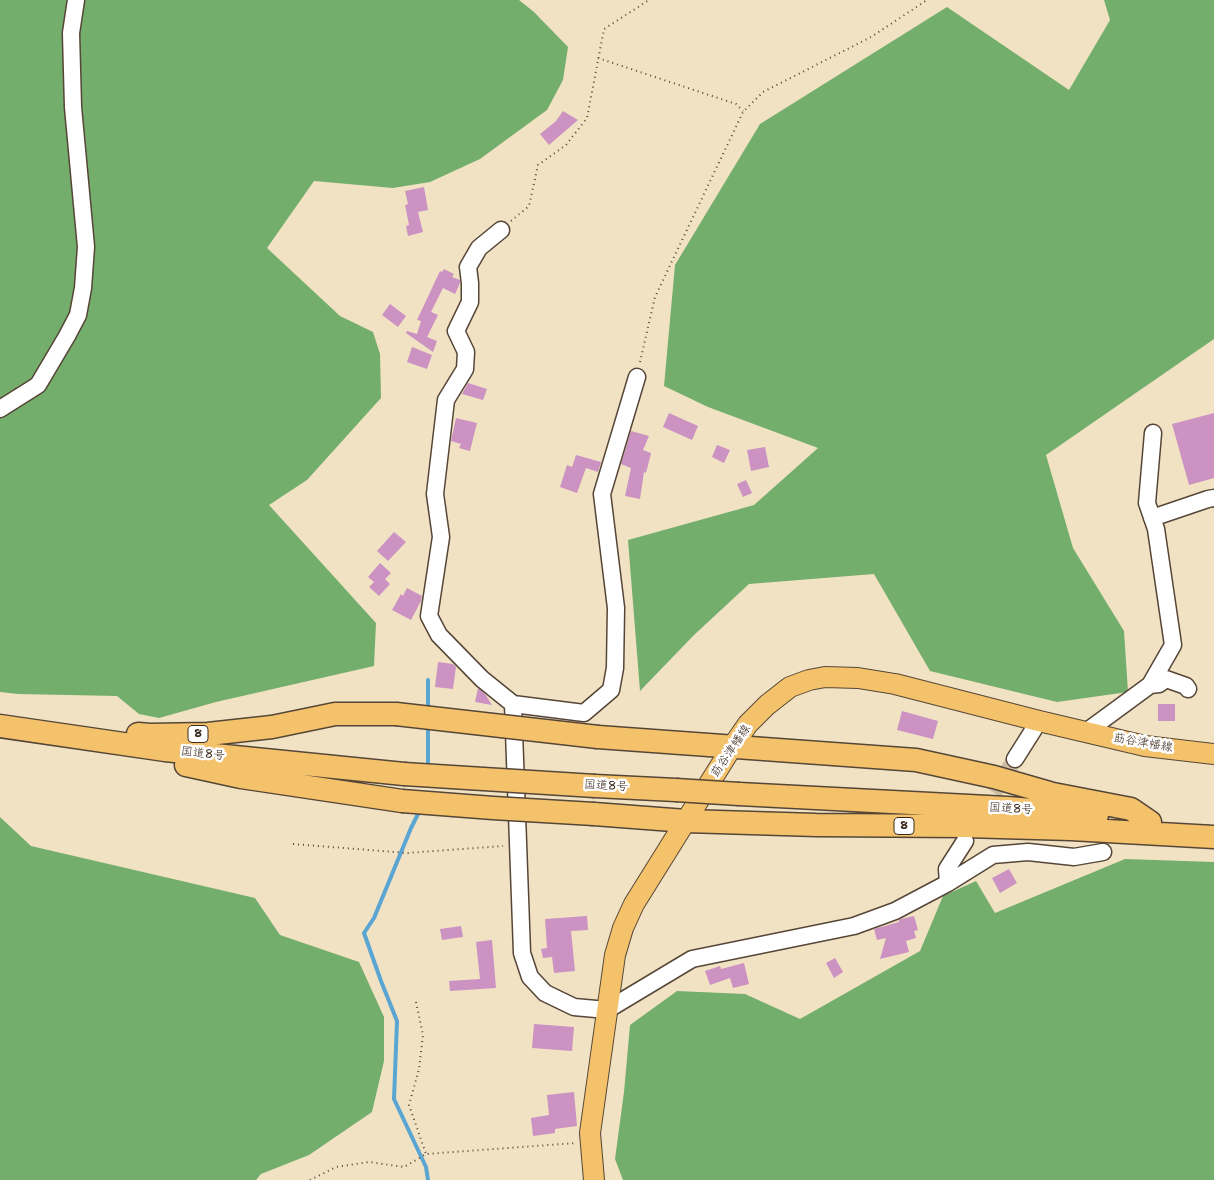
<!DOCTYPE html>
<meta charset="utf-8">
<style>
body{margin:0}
canvas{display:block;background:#f1e2c4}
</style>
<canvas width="1214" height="1180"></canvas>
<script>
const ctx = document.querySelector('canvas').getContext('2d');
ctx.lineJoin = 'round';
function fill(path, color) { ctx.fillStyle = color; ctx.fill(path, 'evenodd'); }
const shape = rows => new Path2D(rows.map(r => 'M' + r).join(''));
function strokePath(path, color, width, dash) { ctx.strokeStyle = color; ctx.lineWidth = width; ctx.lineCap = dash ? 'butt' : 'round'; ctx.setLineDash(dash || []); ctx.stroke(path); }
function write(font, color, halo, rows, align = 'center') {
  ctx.font = font + ' "Shantell Sans","Klee One",sans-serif'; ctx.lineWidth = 5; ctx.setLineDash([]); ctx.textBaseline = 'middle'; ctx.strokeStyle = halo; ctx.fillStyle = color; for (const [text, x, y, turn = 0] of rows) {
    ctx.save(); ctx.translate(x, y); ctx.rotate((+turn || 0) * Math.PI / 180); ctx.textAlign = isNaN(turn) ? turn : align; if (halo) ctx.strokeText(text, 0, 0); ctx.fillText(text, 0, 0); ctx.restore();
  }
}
const forest = shape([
 [0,0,519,0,534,12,568,47,563,80,547,110,480,159,430,182,393,188,314,181,267,248,340,316,373,332,380,354,381,398,307,480,269,505,376,623,374,666,216,702,159,718,139,714,117,696,18,694,0,692],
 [1104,0,1214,0,1214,339,1046,455,1073,548,1124,631,1128,692,1057,702,930,671,874,574,749,584,694,635,640,691,628,540,754,505,818,448,708,407,664,386,675,265,760,124,947,7,1069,90,1110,20],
 [0,817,31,846,255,898,280,935,359,962,384,1017,384,1061,372,1112,309,1155,261,1174,256,1180,0,1180],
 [1125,859,1214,862,1214,1180,623,1180,615,1159,624,1092,630,1025,677,991,745,994,800,1019,920,951,943,896,976,881,995,913]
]);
const stream = shape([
 [428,680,428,710],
 [428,725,428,768],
 [420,810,411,828,374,918,364,933,381,981,397,1021,394,1099,426,1167,428,1180]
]);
const building = shape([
 [563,111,578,120,549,145,540,134,556,121],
 [424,187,428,210,418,212,423,232,408,236,406,226,409,225,405,205,408,204,405,191],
 [444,269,454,274,452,277,460,280,460,283,455,294,443,288,431,312,438,315,427,337,437,341,433,352,406,333,407,331,417,334,421,321,417,320,440,271,442,272],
 [390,304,406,316,398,327,382,315],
 [412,347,432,355,427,369,407,362],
 [468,383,487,389,483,400,462,394],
 [669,413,698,426,692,440,663,427],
 [1214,413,1214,478,1189,485,1172,424],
 [456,418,477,423,470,451,459,448,461,444,451,441],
 [631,431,649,436,643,450,651,453,646,473,644,472,640,499,625,496,631,468,621,464],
 [717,445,730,450,724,463,712,457],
 [765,447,769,467,751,471,747,450],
 [576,455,601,462,598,472,586,468,577,493,560,487,567,465,572,467],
 [746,480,752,493,743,497,737,484],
 [394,532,406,542,388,561,377,551],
 [380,563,391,573,385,579,390,584,379,596,369,587,374,582,368,577],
 [407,588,422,596,421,601,411,620,392,610,401,594,403,596],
 [438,662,453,664,456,667,453,689,435,687],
 [478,688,485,694,492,705,475,702],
 [1158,704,1175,704,1175,721,1158,721],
 [902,711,938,721,933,739,897,730],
 [1009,869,1017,883,1000,893,992,878],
 [587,916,588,930,571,931,575,971,554,973,552,957,543,958,541,949,547,948,545,919],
 [914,916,918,930,914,931,916,938,906,941,909,952,880,959,886,938,877,940,874,929,899,922,899,920,901,919],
 [461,926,463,937,442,940,440,929],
 [492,940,496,988,450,991,449,981,480,979,476,942],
 [835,958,843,972,834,978,826,963],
 [744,963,749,984,733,988,730,978,710,985,705,971,720,966,721,969],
 [534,1024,574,1027,572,1051,532,1048],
 [574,1092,577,1126,555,1129,555,1133,533,1136,531,1118,549,1115,547,1095]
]);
const minorTunnel = shape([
 [981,813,1015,759]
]);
const path = shape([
 [598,58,736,104,743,111],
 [511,221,529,206,538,165,566,145,587,118,604,29,649,0],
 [640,362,655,297,743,112,763,92,871,37,927,0],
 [293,844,407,853,503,846],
 [416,1002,423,1035,419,1069,409,1105,426,1154],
 [310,1180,336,1167,369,1162,404,1167,426,1154,576,1143]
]);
const minor = shape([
 [501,230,479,248,468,267,470,283,470,302,456,331,466,352,465,369,446,400,435,494,441,537,429,616,439,635,482,679,513,704,522,953,530,977,545,993,574,1007,607,1010,692,959,854,926,895,911,948,883,993,855,1028,852,1074,857,1103,852],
 [0,409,38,385,67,336,78,315,83,288,86,247,73,107,71,33,76,0],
 [1152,518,1208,499,1214,498],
 [1150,685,1159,684,1166,679,1186,686,1188,689],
 [513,704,584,713,611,690,615,668,616,608,602,494,637,377],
 [1086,732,1150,685,1173,645,1156,529,1147,503,1153,433],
 [1015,759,1039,721],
 [948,883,947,869,965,841]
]);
const major = shape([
 [594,1180,590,1133,615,955,623,928,634,904,732,747,748,724,767,705,790,687,809,680,825,677,858,678,895,684,1039,721,1145,746,1214,754]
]);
const highway = shape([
 [0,726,165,750,404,774],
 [138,734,150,735,208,734,272,727,335,714,396,714],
 [598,737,916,760,994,777,1053,794,1131,809,1150,822],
 [186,765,241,777,402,801],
 [595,786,676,790],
 [739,794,1007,808,1097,815],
 [594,814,686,821,816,825,964,826,1071,829,1214,837]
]);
const highwayBridge = shape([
 [396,714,598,737],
 [404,774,595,786],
 [676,790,739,794],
 [402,801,493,808,594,814]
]);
const shields = [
 [198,734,20],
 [904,826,20]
];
const shieldNames = [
 ["8",198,734],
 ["8",904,826]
];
const streetNames = [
 ["莇谷津幡線",1143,743,10],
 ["莇谷津幡線",731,751,-56],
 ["国道8号",203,754,6],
 ["国道8号",606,786,3],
 ["国道8号",1011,809,3]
];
fill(forest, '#74ae6d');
strokePath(stream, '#5aa5d2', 4);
fill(building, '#cb92c2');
strokePath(minorTunnel, '#cdbda3', 16, [16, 8]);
strokePath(minor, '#564637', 19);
strokePath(major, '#564637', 22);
strokePath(highway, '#564637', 25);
strokePath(path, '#564637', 2, [1, 4]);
strokePath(minor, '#fff', 16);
strokePath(major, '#f3c26a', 20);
strokePath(highway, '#f3c26a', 22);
strokePath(highwayBridge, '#564637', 25, []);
strokePath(highwayBridge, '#f3c26a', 22);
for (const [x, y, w] of shields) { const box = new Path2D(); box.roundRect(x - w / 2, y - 8.5, w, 17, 4); ctx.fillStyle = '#fff'; ctx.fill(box); strokePath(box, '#3b2a1e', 1); }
write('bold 11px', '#3b2a1e', null, shieldNames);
write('12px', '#3b2a1e', '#fff', streetNames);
</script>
